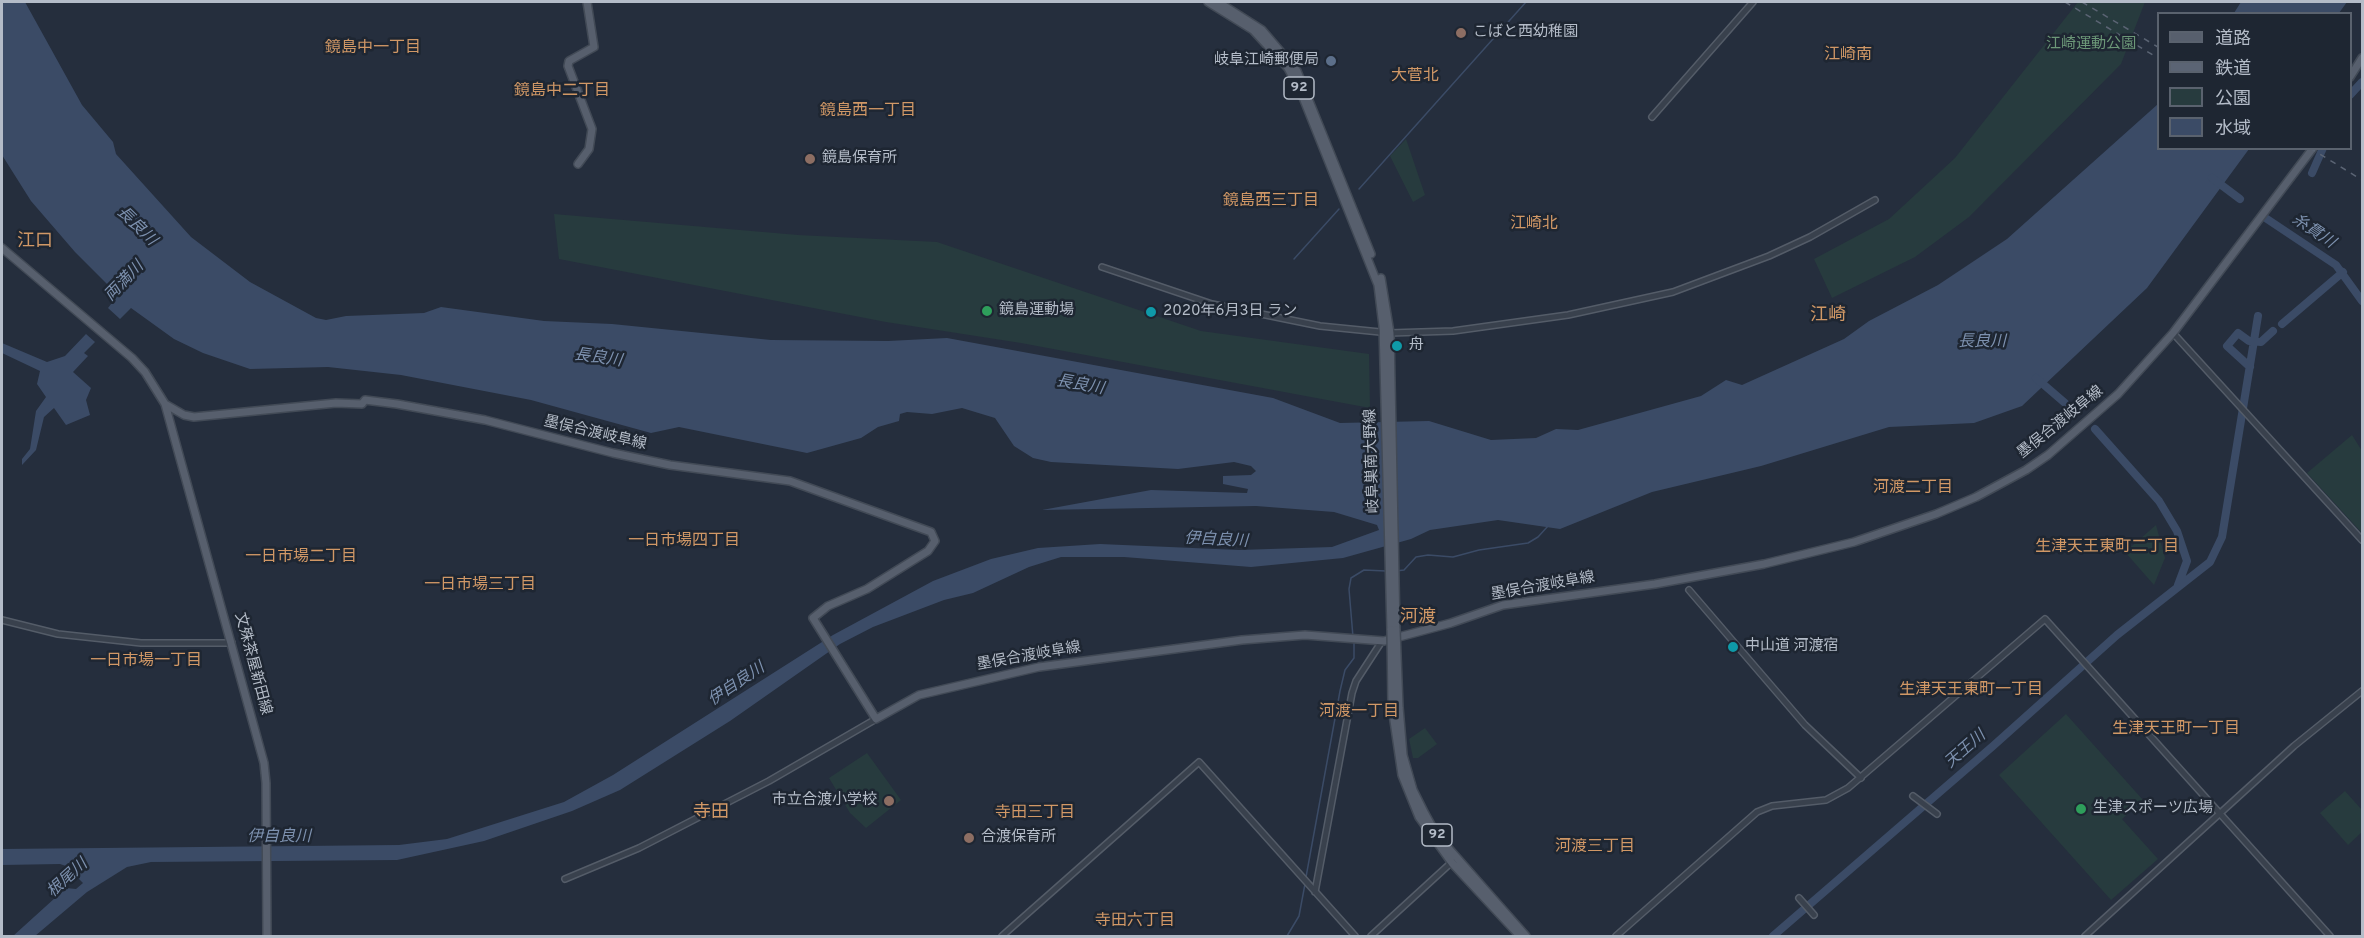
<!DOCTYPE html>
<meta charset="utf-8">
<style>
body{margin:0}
#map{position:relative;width:2364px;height:938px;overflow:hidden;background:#252e3d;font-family:Overpass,"Noto Sans JP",sans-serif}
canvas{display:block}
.frame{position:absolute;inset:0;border:3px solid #b4bcc8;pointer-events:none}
.legend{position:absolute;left:2157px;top:12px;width:195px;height:138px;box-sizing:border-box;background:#1e2632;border:2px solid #5a626e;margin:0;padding:8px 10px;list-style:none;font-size:18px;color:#b4bcc8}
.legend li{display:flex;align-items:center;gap:12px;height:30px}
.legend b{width:30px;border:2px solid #5a626e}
</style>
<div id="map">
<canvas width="2364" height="938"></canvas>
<div class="frame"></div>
<ul class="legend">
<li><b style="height:8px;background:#575f6d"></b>道路</li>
<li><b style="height:8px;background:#5b6474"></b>鉄道</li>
<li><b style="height:16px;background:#273b3e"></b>公園</li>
<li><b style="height:16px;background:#3b4b66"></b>水域</li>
</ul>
</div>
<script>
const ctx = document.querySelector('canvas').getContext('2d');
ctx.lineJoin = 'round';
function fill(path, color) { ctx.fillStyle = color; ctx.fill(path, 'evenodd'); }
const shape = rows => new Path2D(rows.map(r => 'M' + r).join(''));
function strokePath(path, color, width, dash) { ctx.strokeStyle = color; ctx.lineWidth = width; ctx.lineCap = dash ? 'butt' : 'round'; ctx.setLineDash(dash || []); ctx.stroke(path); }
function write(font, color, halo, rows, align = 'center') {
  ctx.font = font + ' Overpass,"Noto Sans JP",sans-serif'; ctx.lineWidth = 5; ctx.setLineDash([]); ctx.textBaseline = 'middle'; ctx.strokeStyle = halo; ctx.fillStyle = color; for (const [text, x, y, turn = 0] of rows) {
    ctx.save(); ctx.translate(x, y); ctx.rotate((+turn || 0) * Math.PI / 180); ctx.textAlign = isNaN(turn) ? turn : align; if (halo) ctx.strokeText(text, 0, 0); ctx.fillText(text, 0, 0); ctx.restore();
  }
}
const green = shape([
 [2078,2,2145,2,2121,64,1969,217,1915,257,1832,298,1814,259,1889,219,1955,158],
 [1406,139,1425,195,1413,202,1390,156],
 [554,214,798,235,937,242,1201,331,1369,354,1370,408,1021,343,886,322,559,259],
 [2352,435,2362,451,2362,533,2307,473],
 [2156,525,2165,558,2154,585,2125,552],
 [2066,714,2143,800,2122,819,2158,859,2111,900,1999,775],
 [1425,728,1437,744,1418,758,1413,758,1409,739],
 [867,753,901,800,866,828,850,813,829,778],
 [2345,791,2362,810,2362,832,2348,845,2320,813]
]);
const water = shape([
 [2,2,25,2,82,105,113,142,116,154,191,237,250,282,316,318,326,320,346,316,424,313,441,307,544,321,612,324,771,340,888,341,947,338,1273,398,1340,423,1429,421,1491,440,1536,438,1556,429,1578,430,1701,396,1726,380,1742,385,1844,339,1869,321,1938,285,2007,239,2158,104,2158,148,2249,149,2147,288,2022,406,1974,423,1889,427,1761,466,1652,492,1560,529,1498,520,1430,530,1411,539,1343,558,1251,567,1124,557,1061,557,1029,567,973,593,944,600,873,627,840,644,730,721,620,790,572,811,484,841,397,860,151,862,127,867,87,892,35,936,13,936,66,888,76,889,83,883,66,866,60,864,2,865,2,849,399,845,447,839,564,802,613,775,833,635,933,581,991,559,1038,548,1100,544,1239,550,1332,547,1379,530,1377,525,1334,512,1256,506,1042,510,1151,490,1247,493,1248,489,1223,484,1223,476,1251,475,1256,471,1251,466,1234,462,1178,469,1051,462,1033,458,1014,446,995,418,962,408,932,414,907,412,900,414,899,421,878,427,861,438,807,453,679,427,651,433,531,400,401,375,328,367,250,369,203,353,174,339,131,308,120,319,108,308,118,295,75,252,31,201,2,155],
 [2241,2,2347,2,2339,13,2234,13],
 [86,334,95,342,84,353,88,356,73,372,91,388,86,400,90,415,66,425,54,408,44,417,36,450,22,465,22,459,30,449,36,411,46,397,37,384,40,371,2,353,2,343,47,362,65,356]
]);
const stream = shape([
 [1359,189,1526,2],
 [1294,259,1339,209],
 [1396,571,1404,570,1416,557,1428,555,1453,557,1479,550,1528,543,1538,537,1548,526],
 [1353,637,1349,589,1351,578,1364,570,1386,571],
 [1306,877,1340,691,1345,670,1354,658,1354,642],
 [1287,936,1299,916,1305,884]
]);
const river = shape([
 [2350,95,2362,82],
 [2312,173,2323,148],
 [2212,178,2240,199],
 [2267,219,2336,265,2362,301],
 [2282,324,2343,272],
 [2250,367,2227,346,2238,333,2249,341,2261,342,2273,331],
 [2036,378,2065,403],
 [2095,429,2159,501,2177,531,2187,561,2178,585],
 [1773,936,1993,746,2117,635,2210,562,2222,537,2258,316]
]);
const minor = shape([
 [1652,117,1753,2],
 [1102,267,1212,304,1320,326,1390,333,1453,331,1568,315,1673,292,1769,256,1810,237,1875,200],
 [2173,333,2362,540],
 [1689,590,1805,725,1861,778],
 [2,620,58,634,141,643,232,643],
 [1913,796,1937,814],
 [565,879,639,848,769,781,876,719],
 [1315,892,1352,693,1356,681,1382,641],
 [1799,898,1814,915],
 [1002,936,1199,762,1355,936],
 [1371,936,1453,861],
 [1616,936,1757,812,1772,806,1826,800,1848,788,2045,619,2330,936],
 [2085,936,2294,746,2362,691]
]);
const major = shape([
 [1208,2,1253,30,1288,68,1300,90,1378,285,1383,326,1391,630],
 [1218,2,1262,30,1297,71,1371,254],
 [2350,77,2362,58],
 [578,164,589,149,592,129,568,66,569,61,594,47,587,2],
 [2,248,132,358,145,372,165,404,184,415,194,417,336,403,362,404,365,400,397,404,485,420,613,453,670,465,790,481,931,532,935,541,928,551,867,589,828,606,813,618,876,719,919,695,1039,667,1242,640,1305,635,1384,641,1451,623,1503,605,1655,584,1764,564,1854,542,1936,514,1976,497,2026,470,2048,455,2118,394,2173,333,2313,148],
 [1381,278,1390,333,1396,630],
 [165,404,264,763,266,783,267,936],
 [1392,707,1402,775,1419,817,1452,863,1520,936],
 [1399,707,1403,755,1413,790,1425,814,1436,834,1526,936]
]);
const rail = shape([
 [2065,2,2158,58],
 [2082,2,2158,47],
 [2310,148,2362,180]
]);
const majorBridge = shape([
 [1391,630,1392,707],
 [1396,630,1399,707]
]);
const markers = [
 [1461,33,6,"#8d6e63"],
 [1331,61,6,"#5c6f8a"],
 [810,159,6,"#8d6e63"],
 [987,311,6,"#2e9e5b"],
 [1151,312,6,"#0f9aa8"],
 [1397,346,6,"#0f9aa8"],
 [1733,647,6,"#0f9aa8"],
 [889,801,6,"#8d6e63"],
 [2081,809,6,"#2e9e5b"],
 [969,838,6,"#8d6e63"]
];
const shields = [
 [1299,88,30],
 [1437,835,30]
];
const shieldNames = [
 ["92",1299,88],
 ["92",1437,835]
];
const poiNames = [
 ["こばと西幼稚園",1473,33],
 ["岐阜江崎郵便局",1319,61,"right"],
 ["鏡島保育所",822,159],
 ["鏡島運動場",999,311],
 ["2020年6月3日 ラン",1163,312],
 ["舟",1409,346],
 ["中山道 河渡宿",1745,647],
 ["市立合渡小学校",877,801,"right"],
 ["生津スポーツ広場",2093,809],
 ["合渡保育所",981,838]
];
const parkNames = [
 ["江崎運動公園",2091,45]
];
const streetNames = [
 ["墨俣合渡岐阜線",2061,423,-39],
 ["墨俣合渡岐阜線",595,434,13],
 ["岐阜巣南大野線",1373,461,-92],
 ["墨俣合渡岐阜線",1543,587,-10],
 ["墨俣合渡岐阜線",1029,657,-10],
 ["文殊茶屋新田線",252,664,75]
];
const neighbourhoodNames = [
 ["鏡島中一丁目",373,49],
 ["江崎南",1848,56],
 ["大菅北",1415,77],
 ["鏡島中二丁目",562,92],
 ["鏡島西一丁目",868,112],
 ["鏡島西三丁目",1271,202],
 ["江崎北",1534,225],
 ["河渡二丁目",1913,489],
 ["一日市場四丁目",684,542],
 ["生津天王東町二丁目",2107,548],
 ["一日市場二丁目",301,558],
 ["一日市場三丁目",480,586],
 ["一日市場一丁目",146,662],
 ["生津天王東町一丁目",1971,691],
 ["河渡一丁目",1359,713],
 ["生津天王町一丁目",2176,730],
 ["寺田三丁目",1035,814],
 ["河渡三丁目",1595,848],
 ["寺田六丁目",1135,922]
];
const waterNames = [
 ["長良川",136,227,44],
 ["糸貫川",2313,232,34],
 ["両満川",125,282,-46],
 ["長良川",1982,343],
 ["長良川",598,359,8],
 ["長良川",1080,386,10],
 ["伊自良川",1216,541,3],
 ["伊自良川",737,685,-34],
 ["天王川",1966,750,-41],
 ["伊自良川",279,838],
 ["根尾川",68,879,-42]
];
const quarterNames = [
 ["江口",35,242],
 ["江崎",1828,316],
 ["河渡",1418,618],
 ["寺田",711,813]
];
fill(green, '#273b3e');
fill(water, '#3b4b66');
strokePath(stream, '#3b4b66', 1.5);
strokePath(river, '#3b4b66', 8);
strokePath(minor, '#545c68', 8);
strokePath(major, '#424a56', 10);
strokePath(minor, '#39414d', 5);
strokePath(major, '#575f6d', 7);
strokePath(rail, '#5b6474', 1.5, [6, 6]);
strokePath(majorBridge, '#424a56', 10, []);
strokePath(majorBridge, '#575f6d', 7);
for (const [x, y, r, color] of markers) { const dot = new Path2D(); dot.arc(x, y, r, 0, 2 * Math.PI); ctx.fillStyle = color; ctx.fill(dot); strokePath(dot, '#1e2632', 2); }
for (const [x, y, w] of shields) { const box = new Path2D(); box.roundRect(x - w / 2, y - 11, w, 22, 4.5); ctx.fillStyle = '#1e2632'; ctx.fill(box); strokePath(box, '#b4bcc8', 1.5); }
write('bold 14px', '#b4bcc8', null, shieldNames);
write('15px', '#b4bcc8', '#1e2632', poiNames, 'left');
write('15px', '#6c9878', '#1e2632', parkNames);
write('15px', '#b4bcc8', '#1e2632', streetNames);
write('16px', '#d19866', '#1e2632', neighbourhoodNames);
write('italic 16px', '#7d91af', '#1e2632', waterNames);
write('18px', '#d19866', '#1e2632', quarterNames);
</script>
